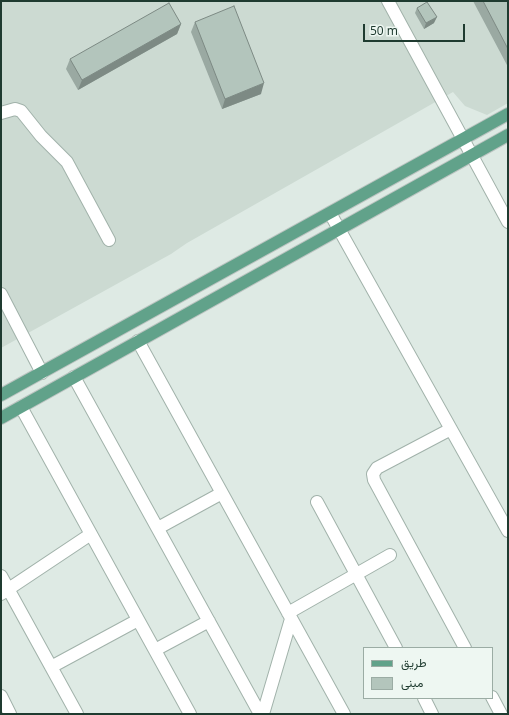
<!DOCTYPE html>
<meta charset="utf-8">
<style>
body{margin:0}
#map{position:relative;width:509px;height:715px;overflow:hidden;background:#deeae4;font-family:"Noto Sans",Vazirmatn,sans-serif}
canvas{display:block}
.frame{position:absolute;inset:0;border:2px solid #1f3b30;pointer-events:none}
.legend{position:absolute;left:363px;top:647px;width:130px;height:52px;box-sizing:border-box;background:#eef7f2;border:1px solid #9baca4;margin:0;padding:5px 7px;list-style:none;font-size:12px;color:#1f3b30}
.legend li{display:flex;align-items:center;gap:8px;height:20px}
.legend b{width:20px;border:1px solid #9baca4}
.scale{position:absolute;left:363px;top:24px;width:102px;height:18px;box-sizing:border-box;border:2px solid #1f3b30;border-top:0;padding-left:5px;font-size:12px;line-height:14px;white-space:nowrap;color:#1f3b30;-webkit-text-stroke:3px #eef7f2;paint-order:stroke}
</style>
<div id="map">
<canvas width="509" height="715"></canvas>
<div class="frame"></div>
<ul class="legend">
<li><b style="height:5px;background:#61a28a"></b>طريق</li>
<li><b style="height:11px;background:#b3c5bc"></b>مبنى</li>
</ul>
<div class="scale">50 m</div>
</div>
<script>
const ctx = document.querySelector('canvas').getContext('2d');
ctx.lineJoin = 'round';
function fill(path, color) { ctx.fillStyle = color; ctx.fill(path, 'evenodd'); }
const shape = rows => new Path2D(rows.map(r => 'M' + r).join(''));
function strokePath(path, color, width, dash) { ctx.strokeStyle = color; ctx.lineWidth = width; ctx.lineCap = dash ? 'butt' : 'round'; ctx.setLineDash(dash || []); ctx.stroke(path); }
const built = shape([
 [1,1,508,1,508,103,487,115,465,106,453,92,187,243,171,254,1,348]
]);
const minor = shape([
 [388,1,508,222],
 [1,113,15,109,21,111,41,136,67,162,109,240],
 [330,213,508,531],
 [1,294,42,373],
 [138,341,344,714],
 [74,377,260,714],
 [21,407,190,714],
 [451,429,377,468,373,474,374,480,465,648],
 [317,502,396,648],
 [158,528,222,493],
 [1,576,77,714],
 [1,594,91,534],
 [288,613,390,555],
 [155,650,209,621],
 [51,667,138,620],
 [1,696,10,714],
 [492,697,501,714],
 [424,698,432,714],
 [263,714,291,619]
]);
const major = shape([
 [1,395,508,114],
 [1,418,508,135]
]);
const wall = shape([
 [473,1,508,1,508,67],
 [417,8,434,23,424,29,415,13],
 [195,22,261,94,222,109,191,32],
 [181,24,177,34,78,90,66,69,70,59]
]);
const shadedWall = shape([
 [437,17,434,23,424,29,426,23],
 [181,24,177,34,78,90,82,80],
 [264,83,261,94,222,109,225,99]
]);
const building = shape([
 [483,1,508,1,508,49,483,1],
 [427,2,437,17,426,23,417,8,427,2],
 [169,3,181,24,82,80,70,59,169,3],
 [234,6,264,83,225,99,195,22,234,6]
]);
fill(built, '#ccdad2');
strokePath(minor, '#a1b2aa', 14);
strokePath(major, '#bcc4c1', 14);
strokePath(minor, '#fff', 12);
strokePath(major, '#61a28a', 12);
fill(wall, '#9aa9a2');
fill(shadedWall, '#7d8a84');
fill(building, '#b3c5bc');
strokePath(building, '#7d8a84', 1);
</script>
